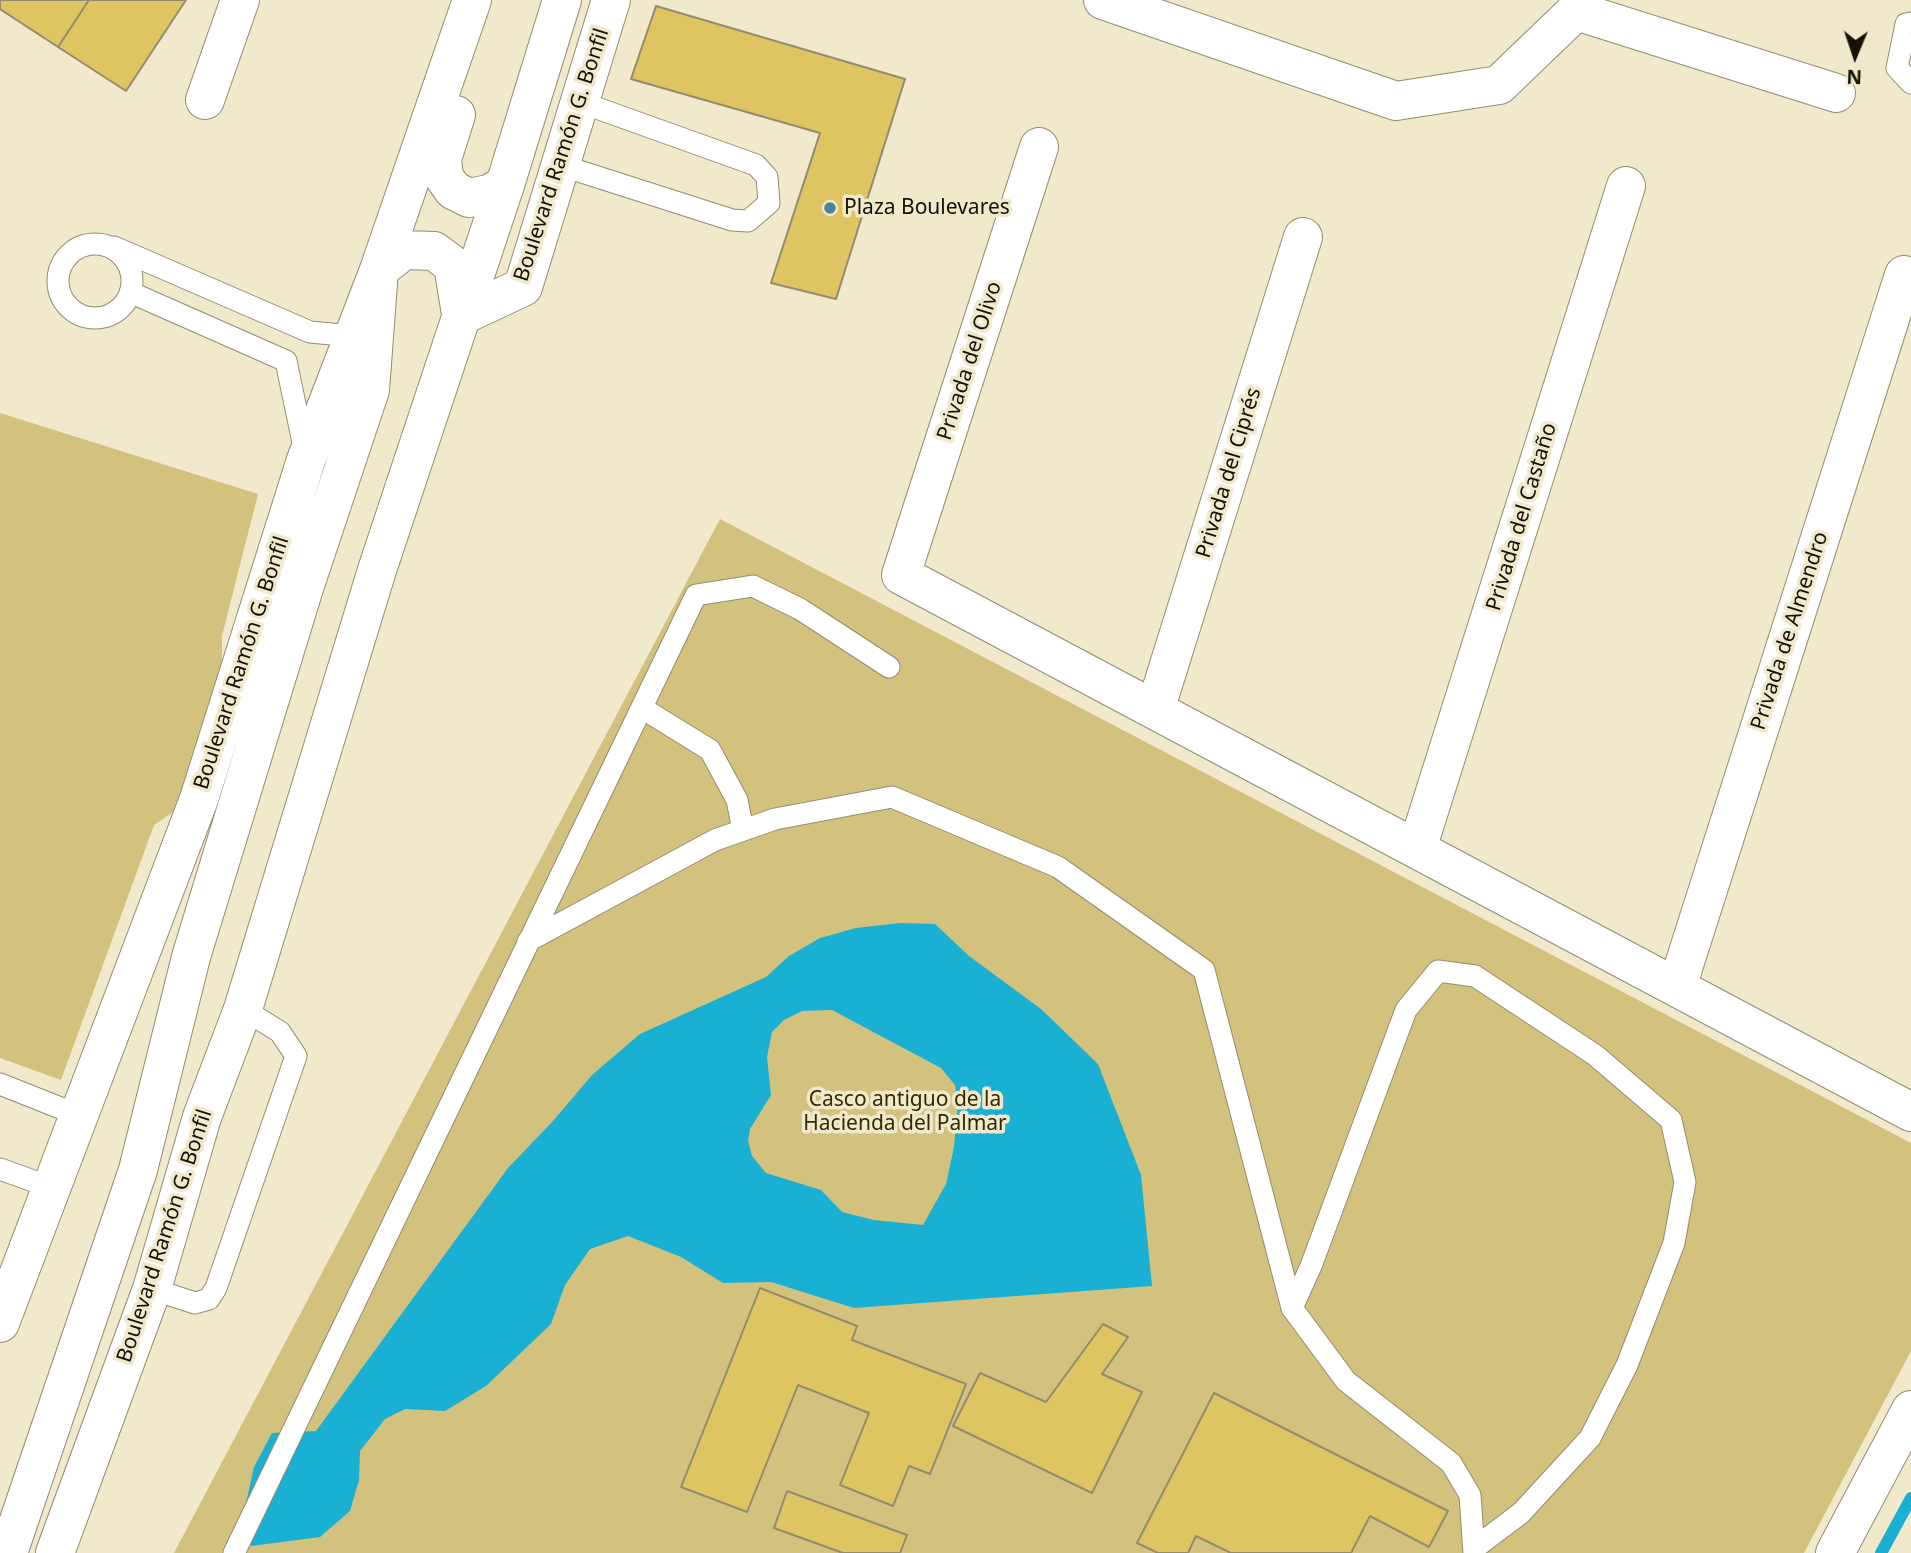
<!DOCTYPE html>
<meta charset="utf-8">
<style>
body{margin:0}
#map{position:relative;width:1911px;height:1553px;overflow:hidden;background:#f0e9cb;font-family:"Noto Sans",sans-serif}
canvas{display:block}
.north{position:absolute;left:1820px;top:21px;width:70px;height:70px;-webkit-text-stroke:5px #f0e9cb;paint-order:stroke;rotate:182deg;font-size:19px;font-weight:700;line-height:28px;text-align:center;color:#141107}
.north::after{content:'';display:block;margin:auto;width:24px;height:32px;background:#141107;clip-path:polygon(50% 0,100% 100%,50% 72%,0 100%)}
</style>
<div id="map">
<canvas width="1911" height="1553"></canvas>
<div class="north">N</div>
</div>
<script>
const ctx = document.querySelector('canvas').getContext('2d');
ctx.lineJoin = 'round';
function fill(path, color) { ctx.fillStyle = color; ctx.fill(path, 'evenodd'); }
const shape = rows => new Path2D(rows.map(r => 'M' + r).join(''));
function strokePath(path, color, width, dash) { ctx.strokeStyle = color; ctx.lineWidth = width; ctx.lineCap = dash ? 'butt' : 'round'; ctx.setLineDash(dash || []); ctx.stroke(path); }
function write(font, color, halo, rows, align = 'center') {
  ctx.font = font + ' "Noto Sans",sans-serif'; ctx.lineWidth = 7; ctx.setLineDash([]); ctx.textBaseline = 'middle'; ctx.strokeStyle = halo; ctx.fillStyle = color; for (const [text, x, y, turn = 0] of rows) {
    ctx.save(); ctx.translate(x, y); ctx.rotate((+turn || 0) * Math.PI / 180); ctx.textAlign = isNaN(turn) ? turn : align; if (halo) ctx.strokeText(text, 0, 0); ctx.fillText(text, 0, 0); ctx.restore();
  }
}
const green = shape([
 [0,413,258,494,222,636,222,707,196,797,154,825,61,1080,0,1058],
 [720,519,1911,1143,1911,1351,1804,1553,174,1553]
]);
const water = shape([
 [900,923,935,924,969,956,1041,1009,1098,1064,1141,1175,1152,1286,854,1308,771,1282,723,1283,681,1257,628,1236,590,1249,565,1285,551,1324,486,1386,445,1411,405,1409,385,1419,360,1451,359,1480,350,1511,320,1537,251,1546,244,1512,254,1467,272,1433,316,1431,508,1168,553,1121,592,1075,640,1034,766,977,789,956,820,938,856,928],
 [832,1010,941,1068,955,1085,958,1104,954,1147,946,1184,923,1225,874,1220,842,1212,821,1190,766,1173,752,1156,748,1141,750,1129,771,1095,767,1057,772,1032,784,1020,802,1011]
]);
const stream = shape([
 [1881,1553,1911,1498]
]);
const building = shape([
 [0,0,89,0,58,47,0,9,0,0],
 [89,0,186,0,126,91,58,47,89,0],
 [656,6,905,79,836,299,771,283,820,133,631,79,656,6],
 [760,1288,857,1326,852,1340,966,1384,930,1474,909,1466,893,1506,840,1485,869,1413,798,1385,747,1512,681,1487,760,1288],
 [1103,1324,1128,1337,1102,1374,1142,1392,1092,1493,953,1426,980,1373,1046,1402,1103,1324],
 [1214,1393,1448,1511,1429,1547,1370,1516,1351,1553,1231,1553,1196,1536,1188,1553,1158,1553,1137,1543,1214,1393],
 [787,1491,907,1535,900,1553,843,1553,774,1528,787,1491]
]);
const service = shape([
 [1911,23,1906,24,1897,68,1911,83],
 [560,165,732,220,748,221,769,203,767,177,756,165,580,102],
 '58 281a37 37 0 1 1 74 0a37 37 0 1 1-74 0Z',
 [114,247,310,332,353,336],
 [132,293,286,361,305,452],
 [642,708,710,750,737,800,743,830],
 [528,941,715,840,775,819,892,797,1058,867,1204,970,1292,1308,1346,1381,1451,1463,1470,1495,1474,1553],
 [0,1084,78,1115],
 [0,1169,50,1187],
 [152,1289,195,1303,209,1299,216,1288,296,1056,280,1032,243,1009],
 [1292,1308,1311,1266,1406,1010,1438,971,1475,976,1595,1055,1671,1120,1685,1182,1674,1243,1627,1365,1590,1438,1521,1513,1476,1547],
 [234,1553,696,595,753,586,800,609,889,667]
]);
const minor = shape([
 [1103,0,1396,101,1499,85,1576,11,1579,0],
 [1576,11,1836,93],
 [205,100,240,0],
 [1039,147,901,575,1911,1112],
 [461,316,523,287,611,0],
 [1155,710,1303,237],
 [1417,849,1626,186],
 [1677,987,1904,275],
 [1835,1553,1911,1410]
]);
const primary = shape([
 [456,115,442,159,444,177,453,190,469,198,489,194,505,185],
 [0,1323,199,799,306,460,379,270,472,0],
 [8,1553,138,1170,191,957,304,588,370,390,379,270,404,250,434,251,453,265,461,314],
 [55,1553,152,1289,202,1117,243,1009,377,570,505,185,562,0]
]);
const markers = [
 [830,208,7,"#458598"]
];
const streetNames = [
 ["Boulevard Ramón G. Bonfil",562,155,-72],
 ["Privada del Olivo",970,361,-72],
 ["Privada del Ciprés",1229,473,-73],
 ["Privada del Castaño",1522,517,-73],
 ["Privada de Almendro",1790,631,-72],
 ["Boulevard Ramón G. Bonfil",242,663,-72],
 ["Boulevard Ramón G. Bonfil",165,1236,-72]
];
const poiNames = [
 ["Plaza Boulevares",844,208]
];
const parkNames = [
 ["Casco antiguo de la",905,1100],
 ["Hacienda del Palmar",905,1124]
];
fill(green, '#d2c27e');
fill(water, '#1ab0d3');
strokePath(stream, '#1ab0d3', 12);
fill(building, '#dec561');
strokePath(building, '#938c70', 2);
strokePath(service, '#938c71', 23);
strokePath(minor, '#938c71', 40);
strokePath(primary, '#938c71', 40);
strokePath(service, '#fff', 21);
strokePath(minor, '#fff', 38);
strokePath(primary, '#fff', 38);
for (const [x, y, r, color] of markers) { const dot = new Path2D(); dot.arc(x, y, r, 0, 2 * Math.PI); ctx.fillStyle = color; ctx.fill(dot); strokePath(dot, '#f0e9cb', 2.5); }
write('21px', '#141107', '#f0e9cb', streetNames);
write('21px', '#141107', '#f0e9cb', poiNames, 'left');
write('21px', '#342a00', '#f0e9cb', parkNames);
</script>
